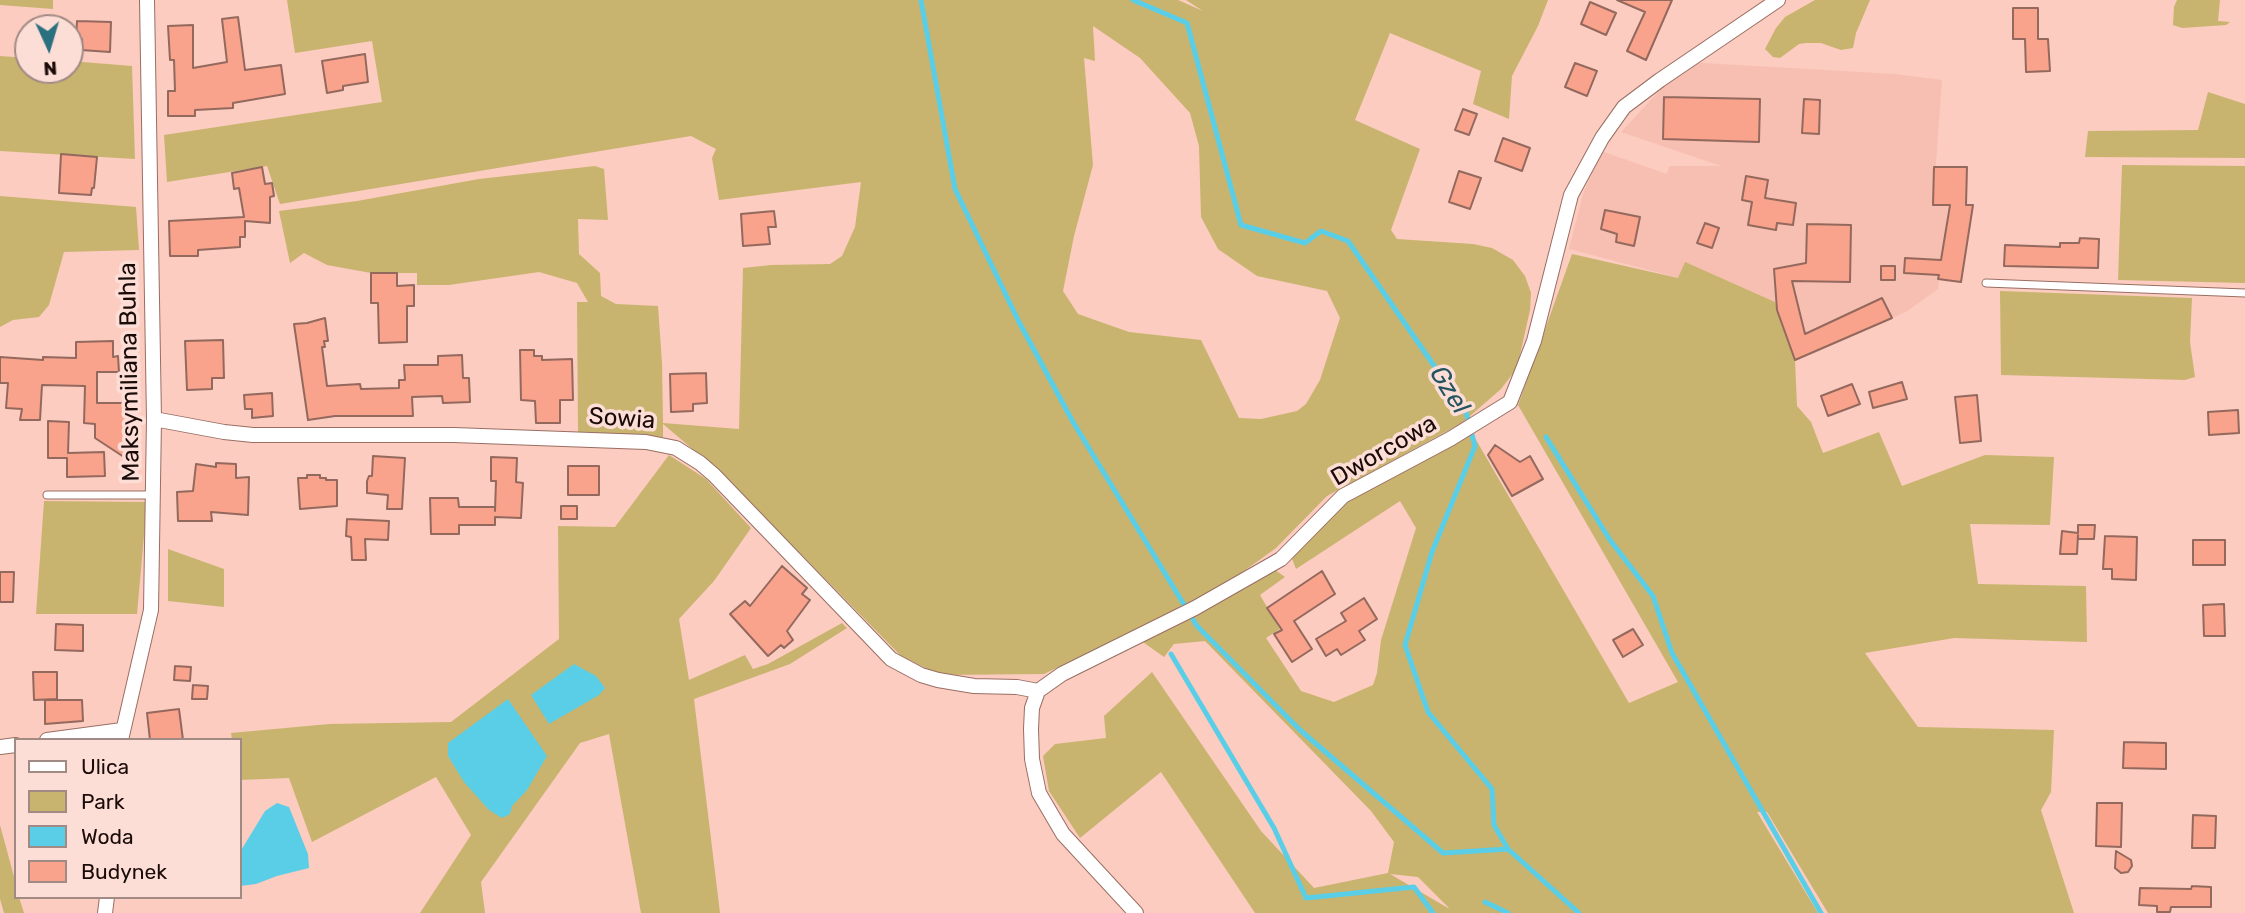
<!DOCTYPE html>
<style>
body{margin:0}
#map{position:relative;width:2245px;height:913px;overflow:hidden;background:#fcccc0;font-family:Rubik,sans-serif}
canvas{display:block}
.legend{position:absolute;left:14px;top:738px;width:228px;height:161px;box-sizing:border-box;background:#fcded7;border:2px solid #a28a84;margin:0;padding:9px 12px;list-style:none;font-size:21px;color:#1b0b08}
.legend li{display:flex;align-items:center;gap:14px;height:35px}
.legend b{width:35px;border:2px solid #a28a84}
.north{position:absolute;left:14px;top:14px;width:70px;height:70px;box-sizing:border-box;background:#fcded7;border:2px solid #a28a84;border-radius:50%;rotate:176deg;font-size:19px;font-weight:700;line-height:28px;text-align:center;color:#1b0b08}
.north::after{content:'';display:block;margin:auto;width:24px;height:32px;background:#2a707f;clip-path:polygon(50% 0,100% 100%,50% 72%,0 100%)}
</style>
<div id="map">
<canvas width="2245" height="913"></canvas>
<ul class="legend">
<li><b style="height:9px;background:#fff"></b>Ulica</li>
<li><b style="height:19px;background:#c8b46e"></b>Park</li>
<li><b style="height:19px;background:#5bcee7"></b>Woda</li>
<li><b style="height:19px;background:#f9a28c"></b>Budynek</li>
</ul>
<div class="north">N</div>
</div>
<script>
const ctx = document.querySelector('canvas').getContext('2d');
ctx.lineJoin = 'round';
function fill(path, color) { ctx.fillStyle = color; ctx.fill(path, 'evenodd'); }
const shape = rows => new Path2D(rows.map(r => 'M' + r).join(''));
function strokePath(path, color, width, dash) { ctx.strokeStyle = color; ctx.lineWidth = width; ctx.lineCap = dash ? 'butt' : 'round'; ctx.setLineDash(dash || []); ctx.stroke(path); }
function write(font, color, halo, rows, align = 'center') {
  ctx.font = font + ' Rubik,sans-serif'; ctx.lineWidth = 7; ctx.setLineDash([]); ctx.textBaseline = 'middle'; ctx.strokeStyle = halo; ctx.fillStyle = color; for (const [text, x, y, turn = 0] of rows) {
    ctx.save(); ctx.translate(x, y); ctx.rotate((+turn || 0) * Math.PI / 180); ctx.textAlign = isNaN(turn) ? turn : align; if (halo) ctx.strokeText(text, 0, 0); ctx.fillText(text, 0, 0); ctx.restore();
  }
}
const built = shape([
 [1686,62,1895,74,1942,80,1933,204,1948,205,1938,289,1906,312,1795,360,1775,302,1685,263,1679,278,1569,249,1583,194,1601,151,1667,174,1669,166,1721,166,1621,132]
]);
const green = shape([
 [0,0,53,0,53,9,0,5],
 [287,0,1178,0,1203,11,1186,0,1548,0,1538,26,1512,76,1509,119,1473,104,1481,71,1390,33,1355,120,1420,149,1391,230,1397,239,1473,244,1492,248,1513,260,1525,276,1531,293,1530,310,1517,368,1501,389,1462,423,1327,496,1276,548,1219,589,1044,674,940,675,901,656,722,474,663,424,663,437,578,432,577,302,588,302,577,283,539,272,449,285,417,285,417,273,371,273,327,265,304,253,290,263,279,211,357,201,479,179,595,166,604,169,608,220,578,219,579,254,600,273,601,296,616,304,658,306,662,363,663,423,739,429,743,268,771,265,830,264,842,256,855,227,861,182,719,200,712,158,716,149,691,136,280,204,267,166,167,182,164,135,382,102,372,41,295,53],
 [1093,26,1140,58,1190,113,1199,146,1201,217,1218,249,1257,276,1327,291,1340,318,1320,380,1306,404,1297,411,1261,419,1239,418,1201,340,1129,332,1078,314,1063,291,1074,236,1093,165,1084,58,1095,61],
 [1815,0,1870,0,1856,33,1853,48,1841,50,1821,43,1806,43,1799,44,1780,58,1773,57,1765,49,1776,28,1785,17],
 [2177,0,2220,0,2218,21,2230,22,2226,25,2182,28,2173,25,2174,7],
 [0,56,28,58,28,70,70,70,70,61,132,66,135,159,0,151],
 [2208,92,2245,104,2245,158,2085,157,2088,131,2198,130],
 [2122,165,2245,166,2245,283,2118,280],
 [0,196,136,207,139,250,64,252,49,305,39,317,13,320,0,327],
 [1572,254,1678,278,1685,262,1775,302,1795,360,1797,406,1811,422,1823,453,1879,432,1902,486,1985,455,2054,457,2050,525,1970,524,1978,584,2086,586,2087,642,1954,638,1865,653,1918,727,2054,730,2051,792,2041,810,2074,913,1828,913,1767,812,1757,812,1818,913,1255,913,1161,772,1080,838,1049,791,1043,756,1055,744,1106,738,1104,716,1152,672,1261,831,1314,888,1388,873,1394,842,1371,811,1205,641,1174,644,1164,657,1140,640,1275,570,1285,577,1260,595,1280,629,1266,638,1301,691,1334,702,1373,685,1377,673,1381,640,1416,528,1400,501,1296,569,1291,556,1344,503,1472,433,1629,703,1678,682,1518,405],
 [1390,874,1418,877,1449,908,1448,908],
 [2000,291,2192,298,2190,342,2195,377,2185,380,2001,375],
 [669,455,706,479,751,528,714,581,679,619,689,680,745,655,753,669,768,664,842,623,847,628,790,664,694,699,720,913,641,913,609,734,580,743,481,882,485,913,420,913,471,835,436,777,312,842,289,778,240,780,240,740,232,740,231,733,329,724,451,722,559,639,558,526,615,527],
 [44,501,147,502,137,614,36,614],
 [168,549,224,569,224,607,168,601],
 [0,825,16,884,16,897,19,897,24,913,4,913,0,899]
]);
const water = shape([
 [574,664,596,676,605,688,599,695,549,724,531,695],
 [508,699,547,756,527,790,512,806,510,814,502,818,489,810,464,782,448,756,448,743],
 [277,803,289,807,308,854,309,868,277,876,256,884,240,886,240,852,265,811]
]);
const stream = shape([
 [921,0,955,189,1019,322,1073,422,1197,626,1300,730,1443,853,1508,849],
 [1133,0,1187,23,1241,225,1305,243,1321,231,1348,241,1466,412,1475,446,1432,552,1405,645,1428,712,1492,789,1494,825,1508,849,1579,913],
 [1546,437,1610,540,1653,596,1672,653,1821,913],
 [1171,654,1274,828,1306,898,1414,887,1433,913],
 [1485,902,1508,913]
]);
const building = shape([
 [1617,0,1672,0,1646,60,1627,51,1645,12,1617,0],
 [1590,2,1616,13,1606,35,1581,24,1590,2],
 [2013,8,2038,8,2038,39,2048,39,2050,71,2026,72,2025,39,2013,39,2013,8],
 [238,17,245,70,281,65,285,94,233,103,233,108,195,110,195,116,168,116,168,91,175,91,174,60,170,60,168,26,193,25,193,68,227,62,222,19,238,17],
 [77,21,111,22,110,52,81,50,82,39,76,39,77,21],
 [365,54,368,82,343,86,343,90,327,93,322,61,365,54],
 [1575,63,1597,71,1587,96,1565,87,1575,63],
 [1664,97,1760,99,1759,142,1663,139,1664,97],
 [1804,99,1820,100,1819,134,1802,133,1804,99],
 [1463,109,1477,114,1469,135,1455,130,1463,109],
 [1503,138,1530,148,1522,171,1495,161,1503,138],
 [61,154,97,157,94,188,92,188,91,195,59,193,61,154],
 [262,167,265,184,272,183,274,196,270,197,270,223,245,221,245,237,240,237,240,247,198,250,198,256,170,256,169,221,244,217,239,188,234,189,232,173,262,167],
 [1934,167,1967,167,1966,205,1973,205,1961,282,1938,279,1939,275,1904,273,1905,258,1941,260,1950,205,1933,205,1934,167],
 [1459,171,1481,178,1470,209,1449,202,1459,171],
 [1746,176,1768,180,1765,198,1796,203,1793,225,1777,223,1776,230,1748,225,1752,202,1742,200,1746,176],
 [1605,210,1640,217,1634,246,1616,242,1617,234,1601,229,1605,210],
 [774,211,776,227,768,227,770,244,743,246,741,214,774,211],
 [1705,223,1719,228,1712,248,1697,243,1705,223],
 [1807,224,1851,225,1850,282,1792,281,1805,334,1882,298,1892,318,1795,360,1777,310,1774,269,1806,263,1807,224],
 [2080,238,2099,239,2098,268,2004,266,2005,245,2060,247,2060,243,2079,243,2080,238],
 [1881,266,1895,266,1895,280,1881,280,1881,266],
 [371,273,397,273,397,286,414,285,414,306,407,306,407,342,379,343,378,303,371,303,371,273],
 [325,318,328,341,324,341,325,347,322,347,327,386,360,384,361,389,399,388,399,380,405,380,404,365,438,365,438,356,462,355,463,378,469,378,470,402,443,403,442,396,412,397,413,416,335,416,308,420,294,324,307,323,325,318],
 [223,340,224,378,212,378,212,389,187,390,185,341,223,340],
 [113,341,113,357,118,356,119,372,97,372,97,403,127,403,127,459,95,438,95,424,84,423,85,386,42,385,40,420,20,420,22,409,6,408,8,383,0,383,0,357,43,360,43,357,76,358,76,342,113,341],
 [520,350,534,350,534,356,542,356,542,360,572,359,573,400,560,400,560,423,536,423,535,401,521,400,520,350],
 [706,373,707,403,693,404,693,411,671,412,670,374,706,373],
 [1902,382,1907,399,1873,408,1869,392,1902,382],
 [1852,384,1860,404,1828,416,1821,396,1852,384],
 [272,393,273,416,252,418,252,409,245,409,244,395,272,393],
 [1977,395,1981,441,1960,443,1955,397,1977,395],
 [2238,410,2239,433,2209,435,2208,412,2238,410],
 [48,421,69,422,68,453,104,452,105,476,67,477,67,458,48,458,48,421],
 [1495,445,1520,462,1530,456,1543,479,1512,496,1488,455,1495,445],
 [373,456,405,458,402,509,387,509,388,495,367,493,367,481,369,476,372,476,373,456],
 [491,457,517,458,516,482,523,483,521,518,495,517,495,525,459,525,459,534,431,534,430,498,458,498,459,507,495,507,495,511,496,481,491,481,491,457],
 [216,463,236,464,236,478,249,477,248,515,211,512,212,521,178,521,177,492,193,491,196,464,216,467,216,463],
 [568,466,599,466,599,495,568,495,568,466],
 [307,475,320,475,320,478,326,478,326,480,337,480,337,506,300,509,298,478,307,478,307,475],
 [561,506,577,506,577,519,561,519,561,506],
 [347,519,389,521,388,540,365,539,366,560,352,560,351,537,346,536,347,519],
 [2078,525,2095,525,2094,539,2078,539,2078,535,2077,554,2060,554,2062,531,2078,533,2078,525],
 [2105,536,2137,537,2136,580,2112,579,2112,569,2103,569,2105,536],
 [2193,540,2225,540,2225,565,2193,565,2193,540],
 [782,566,807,588,802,594,810,600,787,631,793,640,784,648,781,645,768,656,730,614,745,601,750,606,782,566],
 [1322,571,1335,594,1294,621,1312,649,1292,662,1274,634,1282,630,1267,608,1322,571],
 [0,572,14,572,13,602,0,602,0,572],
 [1364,598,1377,619,1359,631,1365,640,1341,655,1337,649,1326,656,1316,639,1346,621,1341,613,1364,598],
 [2224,604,2225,636,2204,636,2203,605,2224,604],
 [56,624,83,625,83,651,55,650,56,624],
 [1633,629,1643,645,1623,657,1613,640,1633,629],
 [175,666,191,667,190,681,174,680,175,666],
 [33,672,57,672,57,699,34,700,33,672],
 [193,685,208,686,207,699,192,699,193,685],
 [45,700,82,700,83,721,45,724,45,700],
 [179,709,183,740,150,740,147,713,179,709],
 [2124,742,2166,743,2166,769,2123,768,2124,742],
 [2097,803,2122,803,2121,847,2096,846,2097,803],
 [2193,815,2216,816,2215,848,2192,848,2193,815],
 [2116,851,2131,860,2132,866,2128,872,2121,873,2115,868,2116,851],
 [2192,886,2211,887,2211,907,2171,907,2170,912,2157,912,2157,906,2139,905,2140,888,2191,889,2192,886]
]);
const lane = shape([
 [1986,283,2245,293],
 [47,495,154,495]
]);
const street = shape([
 [154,419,224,432,253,435,454,435,646,442,676,448,700,463,714,475,891,659,921,675,938,680,974,686,1017,687,1038,691],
 [47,740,122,730],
 [121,740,151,610,154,419,147,0],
 [0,747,16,745],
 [105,913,107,897],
 [1136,913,1063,834,1039,793,1032,759,1031,729,1032,708,1038,691,1062,674,1195,608,1281,559,1343,496,1450,439,1510,402,1534,341,1571,195,1602,138,1624,107,1660,80,1778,0]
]);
const streetNames = [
 ["Maksymiliana Buhla",130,372,-91],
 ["Sowia",622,419,4],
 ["Dworcowa",1384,451,-30]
];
const waterNames = [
 ["Gzel",1449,390,58]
];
fill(built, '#f7bfb1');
fill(green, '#c8b46e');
fill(water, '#5bcee7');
strokePath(stream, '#5bcee7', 5);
fill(building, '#f9a28c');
strokePath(building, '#93695e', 2);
strokePath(lane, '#996e63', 9);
strokePath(street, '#996e63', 16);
strokePath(lane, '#fff', 7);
strokePath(street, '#fff', 14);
write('24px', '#1b0b08', '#fcded7', streetNames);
write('italic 26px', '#23545f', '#fcded7', waterNames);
</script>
